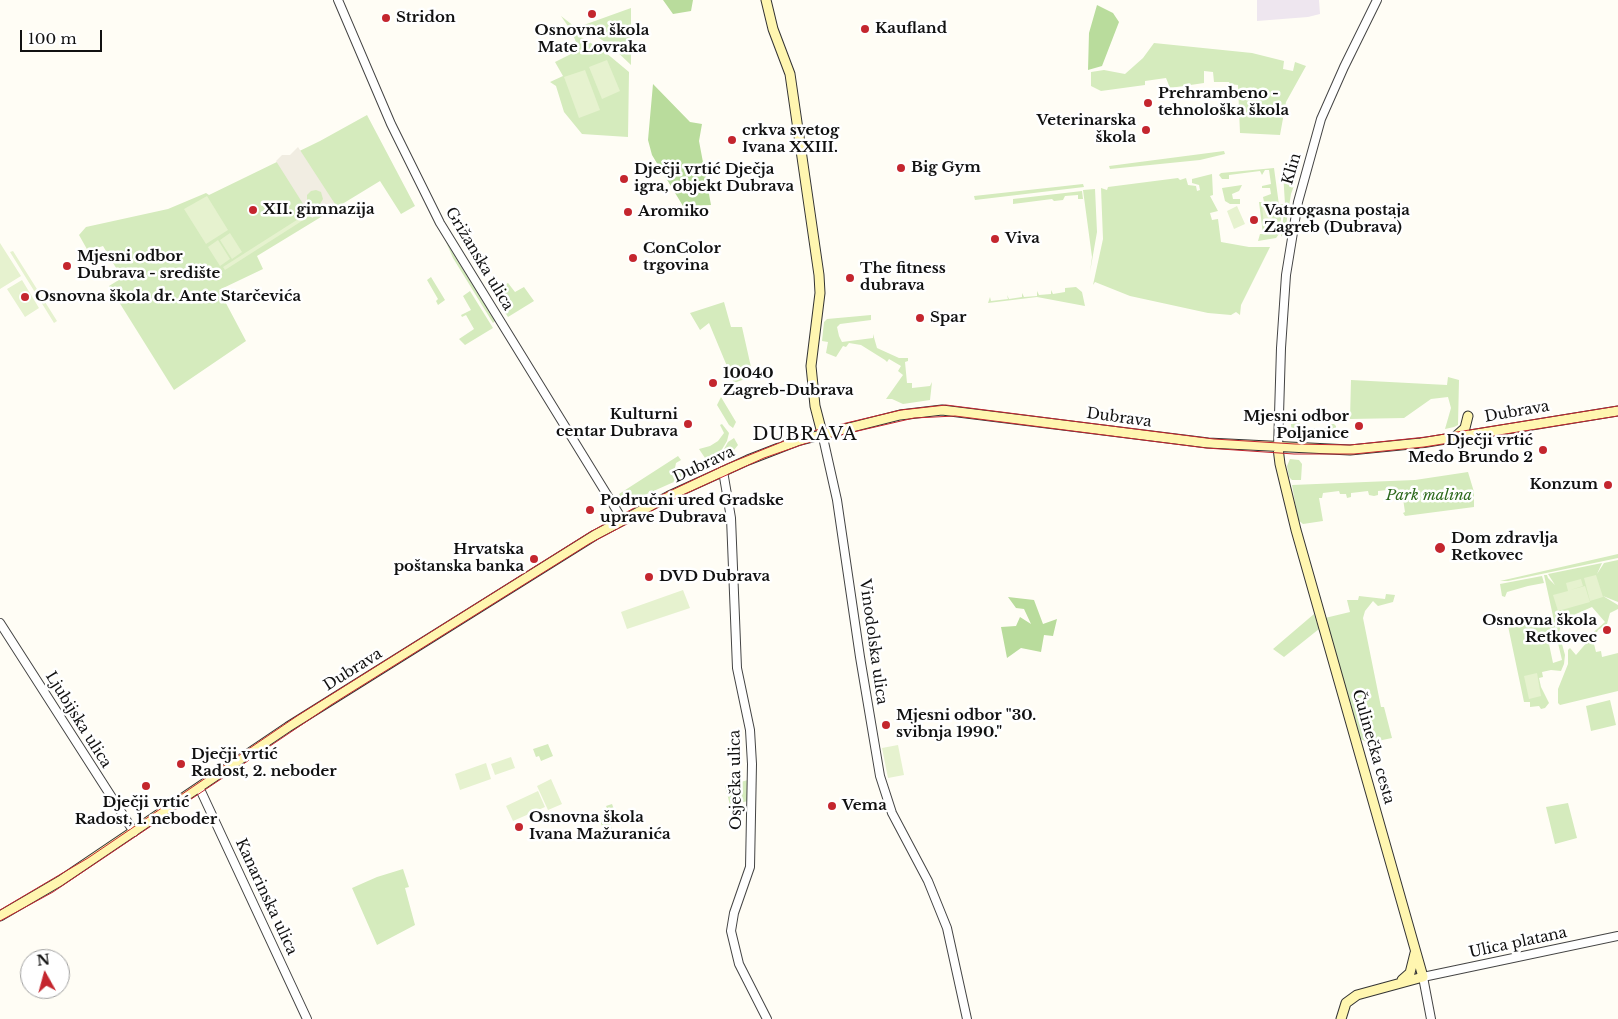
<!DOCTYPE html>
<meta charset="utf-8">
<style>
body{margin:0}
#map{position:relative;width:1618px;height:1019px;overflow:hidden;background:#fffdf5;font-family:"Libre Baskerville",serif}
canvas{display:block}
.north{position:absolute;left:20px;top:949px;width:50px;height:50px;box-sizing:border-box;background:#fff;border:1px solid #a0a0a0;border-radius:50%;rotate:353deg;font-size:14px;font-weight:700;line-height:20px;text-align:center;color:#111}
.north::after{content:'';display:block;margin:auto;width:18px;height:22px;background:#c4262e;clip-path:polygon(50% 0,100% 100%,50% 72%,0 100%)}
.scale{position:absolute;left:20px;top:30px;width:82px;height:22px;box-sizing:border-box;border:2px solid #111;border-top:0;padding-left:6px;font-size:15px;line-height:18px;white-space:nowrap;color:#111;-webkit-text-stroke:4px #fff;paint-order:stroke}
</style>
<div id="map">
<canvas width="1618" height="1019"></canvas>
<div class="north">N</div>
<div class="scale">100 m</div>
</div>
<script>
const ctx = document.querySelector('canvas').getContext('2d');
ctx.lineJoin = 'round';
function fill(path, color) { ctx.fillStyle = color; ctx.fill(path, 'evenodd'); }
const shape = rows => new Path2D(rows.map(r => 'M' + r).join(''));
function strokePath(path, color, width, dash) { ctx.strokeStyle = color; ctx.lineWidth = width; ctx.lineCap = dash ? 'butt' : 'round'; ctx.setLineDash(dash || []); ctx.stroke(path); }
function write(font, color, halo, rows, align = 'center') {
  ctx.font = font + ' "Libre Baskerville",serif'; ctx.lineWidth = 5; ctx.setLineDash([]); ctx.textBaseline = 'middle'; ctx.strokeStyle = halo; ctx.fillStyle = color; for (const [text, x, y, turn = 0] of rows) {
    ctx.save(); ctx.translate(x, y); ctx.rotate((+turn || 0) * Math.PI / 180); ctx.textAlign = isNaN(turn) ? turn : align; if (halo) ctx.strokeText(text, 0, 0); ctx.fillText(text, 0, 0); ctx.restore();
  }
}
const industrial = shape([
 [1257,0,1319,0,1320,14,1308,17,1257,21]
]);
const green = shape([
 [631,8,631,65,611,46,581,26],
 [561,16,575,27,578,35,605,52,629,72,628,137,582,134,564,112,556,86,550,82,563,76,555,62,579,50,572,32],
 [1154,43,1252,53,1284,61,1283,69,1293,71,1295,62,1306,66,1286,102,1280,135,1240,133,1238,85,1230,84,1229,82,1214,82,1213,72,1204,71,1204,83,1170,88,1166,78,1145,81,1145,85,1101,91,1091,86,1091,72,1104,70,1125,74,1143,58],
 [367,115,415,206,401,214,380,181,257,256,263,269,219,290,246,341,174,390,109,286,122,278,103,246,88,251,79,235,86,227,168,209,206,193,209,195,320,141],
 [1224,151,1225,154,1200,160,1110,169,1109,166],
 [1274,168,1279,205,1283,204,1279,234,1276,238,1258,241,1260,234,1263,234,1259,202,1264,202,1263,197,1271,194,1270,188,1262,188,1262,186,1271,184,1269,170,1265,170,1262,175,1260,171,1229,175,1229,179,1222,179,1219,175,1221,173],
 [1283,172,1287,172,1287,179,1296,180,1291,194,1285,231,1281,237,1285,204],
 [1212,174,1213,195,1210,196,1218,211,1210,213,1212,220,1218,219,1221,242,1249,247,1270,247,1241,305,1240,315,1236,312,1231,315,1208,313,1130,296,1095,282,1093,285,1103,239,1101,188,1107,190,1108,187,1178,178,1180,180,1186,178,1188,185,1196,186,1197,191,1200,190,1199,185,1192,183,1192,179],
 [1083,184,1084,187,975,200,974,196],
 [1242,185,1239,191,1232,194,1233,199,1240,199,1240,204,1230,204,1225,201,1222,188],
 [1095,189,1097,232,1090,272,1092,257,1083,190],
 [1082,191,1083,199,1078,199,1078,195,1065,196,1063,200,1054,201,1052,199,1013,204,1013,199],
 [446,242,495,321,493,323,453,258],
 [431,277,445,300,438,305,436,301,438,299,427,280],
 [508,283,515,292,524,287,534,301,508,317,492,292],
 [1076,287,1082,292,1085,306,1037,297,988,303,990,297,991,301,1008,299,1007,295,1009,299,1022,297,1022,293,1024,297,1037,296,1037,291,1039,295,1051,294,1051,290,1053,294,1065,292,1065,288],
 [470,291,493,328,465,345,459,339,474,329,466,315,462,317,461,315,471,310,463,296],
 [724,302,731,327,742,327,753,376,734,383,709,323,700,330,690,313],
 [871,315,871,320,840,324,837,327,839,336,842,342,873,338,873,334,877,348,899,358,908,358,908,361,905,362,907,383,912,383,912,388,930,386,932,382,930,400,903,404,892,399,886,399,903,375,898,371,901,366,889,359,887,362,885,360,861,345,849,343,846,347,843,346,836,357,826,353,828,342,822,341,824,322,827,319],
 [1448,377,1459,380,1458,425,1454,427,1445,429,1451,408,1448,397,1431,399,1404,418,1350,419,1351,380,1447,385],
 [721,397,736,422,733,428,729,425,717,405],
 [1296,423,1300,423,1300,428,1331,428,1331,424,1334,424,1336,426,1336,438,1292,436,1291,424],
 [722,424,729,433,727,441,715,461,709,464,699,449,710,446,718,441,724,433,720,425],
 [734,438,738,445,734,450,735,454,716,463,728,442],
 [678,456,681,460,676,463,675,468,682,470,685,477,629,502,624,502,619,494],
 [1290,459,1299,460,1302,464,1301,480,1292,480,1289,477,1287,466],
 [1468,472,1474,492,1474,507,1405,516,1403,513,1405,512,1402,492,1397,492,1396,489,1378,491,1378,495,1374,496,1369,495,1368,491,1351,493,1351,497,1347,498,1346,494,1340,494,1339,491,1323,493,1322,498,1319,498,1323,521,1303,524,1298,520,1292,485,1415,480],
 [1618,554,1618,558,1508,581,1500,581],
 [1618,560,1618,602,1603,596,1618,605,1618,609,1610,613,1607,624,1598,630,1593,640,1596,652,1601,651,1602,657,1618,653,1618,691,1560,705,1558,703,1558,689,1568,664,1568,650,1570,648,1576,655,1588,641,1587,638,1605,622,1592,607,1562,620,1559,633,1565,655,1564,664,1561,671,1551,670,1542,672,1543,677,1539,678,1541,687,1549,703,1545,708,1541,709,1539,706,1530,707,1530,702,1524,702,1508,626,1521,623,1526,623,1527,626,1527,622,1550,617,1552,620,1553,616,1544,575,1547,575,1548,578,1555,585,1548,574,1602,563,1597,574,1604,563],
 [1557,639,1562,660,1553,663,1549,644,1557,642],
 [1542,576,1544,583,1528,586,1507,592,1505,597,1502,596,1500,584],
 [1386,594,1395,595,1393,602,1378,606,1373,601,1365,611,1363,618,1381,707,1384,707,1392,738,1368,743,1361,739,1325,618,1350,612,1347,600,1358,600,1359,596,1385,599],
 [1314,614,1319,629,1284,657,1273,649],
 [1610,700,1616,725,1591,731,1586,706],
 [548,744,553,756,541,761,539,756,536,757,533,749],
 [748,780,748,801,730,805,725,786],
 [1568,803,1577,838,1555,844,1546,807],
 [612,804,615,812,608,814,612,829,604,831,600,821,605,819,603,812,608,810,606,806],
 [403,869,409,887,405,888,415,925,377,945,352,888,377,877]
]);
const forest = shape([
 [663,0,693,0,691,11,673,14],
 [1097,5,1113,13,1119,22,1102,66,1088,70,1089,33],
 [653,84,690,122,702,124,699,141,711,205,683,206,652,155,648,140],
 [1008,597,1034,600,1043,624,1057,619,1053,636,1044,635,1041,652,1021,648,1007,658,1001,627,1016,626,1020,617,1031,624,1024,609,1016,608]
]);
const pitch = shape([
 [607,60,620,91,602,99,589,67],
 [585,70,600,110,579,118,564,77],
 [207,196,228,230,206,244,184,209],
 [1271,205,1273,223,1264,224,1262,206],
 [1237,206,1245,224,1234,229,1227,211],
 [303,216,305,219,225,270,223,267],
 [230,233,242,252,232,259,220,240],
 [218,240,230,259,220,266,208,247],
 [0,243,21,276,0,289],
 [13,251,57,321,54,323,10,252],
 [22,280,39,308,25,317,7,289],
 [1596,575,1603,597,1590,601,1584,578],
 [1581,579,1583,586,1570,590,1585,586,1590,602,1558,611,1553,595,1568,591,1566,583],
 [683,590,690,608,627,629,621,612],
 [1537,673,1541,696,1529,699,1524,676],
 [898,745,904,775,888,778,882,748],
 [511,757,515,768,495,775,491,764],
 [486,763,491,779,460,790,455,774],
 [551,779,562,804,548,810,537,786],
 [538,791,545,807,513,821,506,806]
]);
const plaza = shape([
 [298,147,335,204,329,208,323,206,322,212,312,218,276,161,282,155,290,155],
 [316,190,321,192,323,199,320,204,313,206,307,201,307,195,311,191]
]);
const tertiary = shape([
 [338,0,391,124,440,223,622,519],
 [822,433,837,500,860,657,880,776,892,813,928,881,947,928,967,1019],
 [1278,448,1281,348,1286,275,1298,202,1321,119,1344,67,1377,0],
 [723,471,731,518,737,668,750,730,752,764,750,867,734,913,731,931,739,964,767,1019],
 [0,623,134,832],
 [199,787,307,1019],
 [1431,1019,1423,977,1618,936]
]);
const secondary = shape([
 [766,0,773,29,790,74,819,275,820,293,811,366,815,406,822,433],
 [1456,436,1465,428,1468,416],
 [1278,448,1280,464,1296,530,1423,977,1357,995,1346,1003,1341,1019],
 [0,916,60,881,288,727,595,535,669,496,748,460,797,441,900,415,942,410,1208,443,1350,450,1421,443,1618,411],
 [1402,980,1410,973,1415,953]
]);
const tram = shape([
 [0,910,88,858,297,716,590,532,636,507,727,464,804,433,901,410,946,405,1214,439,1295,444,1350,445,1426,437,1618,406],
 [0,921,53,892,331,705,589,544,674,499,764,458,810,442,914,418,955,416,1206,448,1294,454,1354,454,1424,447,1618,416]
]);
const markers = [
 [592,14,5,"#c4262e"],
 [386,18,5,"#c4262e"],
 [865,29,5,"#c4262e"],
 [1148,103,5,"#c4262e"],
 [1146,130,5,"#c4262e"],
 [732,140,5,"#c4262e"],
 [901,168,5,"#c4262e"],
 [624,179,5,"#c4262e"],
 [253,210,5,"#c4262e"],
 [628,212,5,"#c4262e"],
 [1254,220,5,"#c4262e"],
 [995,239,5,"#c4262e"],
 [633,258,5,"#c4262e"],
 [67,266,5,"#c4262e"],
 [850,278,5,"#c4262e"],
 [25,297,5,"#c4262e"],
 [920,318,5,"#c4262e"],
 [713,383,5,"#c4262e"],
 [688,424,5,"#c4262e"],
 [1359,426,5,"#c4262e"],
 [1543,450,5,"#c4262e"],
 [1608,485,5,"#c4262e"],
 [590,510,5,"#c4262e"],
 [1440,548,6,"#c4262e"],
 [534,559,5,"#c4262e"],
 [649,577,5,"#c4262e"],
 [1607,630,5,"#c4262e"],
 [886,725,5,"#c4262e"],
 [181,764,5,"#c4262e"],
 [146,786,5,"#c4262e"],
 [832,806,5,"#c4262e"],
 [519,827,5,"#c4262e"]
];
const poiNames = [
 ["Stridon",396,18],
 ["Kaufland",875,29],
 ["Osnovna škola",592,31,"center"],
 ["Mate Lovraka",592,48,"center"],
 ["Prehrambeno -",1158,94],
 ["tehnološka škola",1158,111],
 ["Veterinarska",1136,121,"right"],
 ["škola",1136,138,"right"],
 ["crkva svetog",742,131],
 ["Ivana XXIII.",742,148],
 ["Big Gym",911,168],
 ["Dječji vrtić Dječja",634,170],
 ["igra, objekt Dubrava",634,187],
 ["XII. gimnazija",263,210],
 ["Vatrogasna postaja",1264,211],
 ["Zagreb (Dubrava)",1264,228],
 ["Aromiko",638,212],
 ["Viva",1005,239],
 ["ConColor",643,249],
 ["trgovina",643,266],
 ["Mjesni odbor",77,257],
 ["Dubrava - središte",77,274],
 ["The fitness",860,269],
 ["dubrava",860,286],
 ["Osnovna škola dr. Ante Starčevića",35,297],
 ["Spar",930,318],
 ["10040",723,374],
 ["Zagreb-Dubrava",723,391],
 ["Kulturni",678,415,"right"],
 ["centar Dubrava",678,432,"right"],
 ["Mjesni odbor",1349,417,"right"],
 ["Poljanice",1349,434,"right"],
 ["Dječji vrtić",1533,441,"right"],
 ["Medo Brundo 2",1533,458,"right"],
 ["Konzum",1598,485,"right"],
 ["Područni ured Gradske",600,501],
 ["uprave Dubrava",600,518],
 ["Dom zdravlja",1451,539],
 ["Retkovec",1451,556],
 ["Hrvatska",524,550,"right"],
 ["poštanska banka",524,567,"right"],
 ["DVD Dubrava",659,577],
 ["Osnovna škola",1597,621,"right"],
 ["Retkovec",1597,638,"right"],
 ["Mjesni odbor \"30.",896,716],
 ["svibnja 1990.\"",896,733],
 ["Dječji vrtić",191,755],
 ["Radost, 2. neboder",191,772],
 ["Dječji vrtić",146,803,"center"],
 ["Radost, 1. neboder",146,820,"center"],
 ["Vema",842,806],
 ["Osnovna škola",529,818],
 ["Ivana Mažuranića",529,835]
];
const streetNames = [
 ["Klin",1292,169,-74],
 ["Grižanska ulica",479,259,59],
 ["Dubrava",1517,412,-10],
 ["Dubrava",1119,418,8],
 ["Dubrava",704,465,-25],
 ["Vinodolska ulica",873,642,82],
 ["Dubrava",353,670,-32],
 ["Ljubijska ulica",78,720,58],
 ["Čulinečka cesta",1373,747,74],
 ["Osječka ulica",736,780,-91],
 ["Kanarinska ulica",266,897,65],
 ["Ulica platana",1518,943,-12]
];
const parkNames = [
 ["Park malina",1429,496]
];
const quarterNames = [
 ["DUBRAVA",805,435]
];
fill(industrial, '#eee6ef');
fill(green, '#d5ebbd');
fill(forest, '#b9dc9c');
fill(pitch, '#e6f2cf');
fill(plaza, '#f1ede2');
strokePath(tertiary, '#444', 10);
strokePath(secondary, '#333', 11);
strokePath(tertiary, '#fff', 8);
strokePath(secondary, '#fff6b0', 9);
strokePath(tram, '#c4262e', 1);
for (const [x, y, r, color] of markers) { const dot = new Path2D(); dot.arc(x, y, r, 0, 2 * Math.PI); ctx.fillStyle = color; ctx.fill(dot); strokePath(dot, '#fff', 2); }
write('bold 15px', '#111', '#fff', poiNames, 'left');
write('15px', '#111', '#fff', streetNames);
write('italic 15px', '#2f6b1f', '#fff', parkNames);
ctx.letterSpacing = '1px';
write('18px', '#111', '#fff', quarterNames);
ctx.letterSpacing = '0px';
</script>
